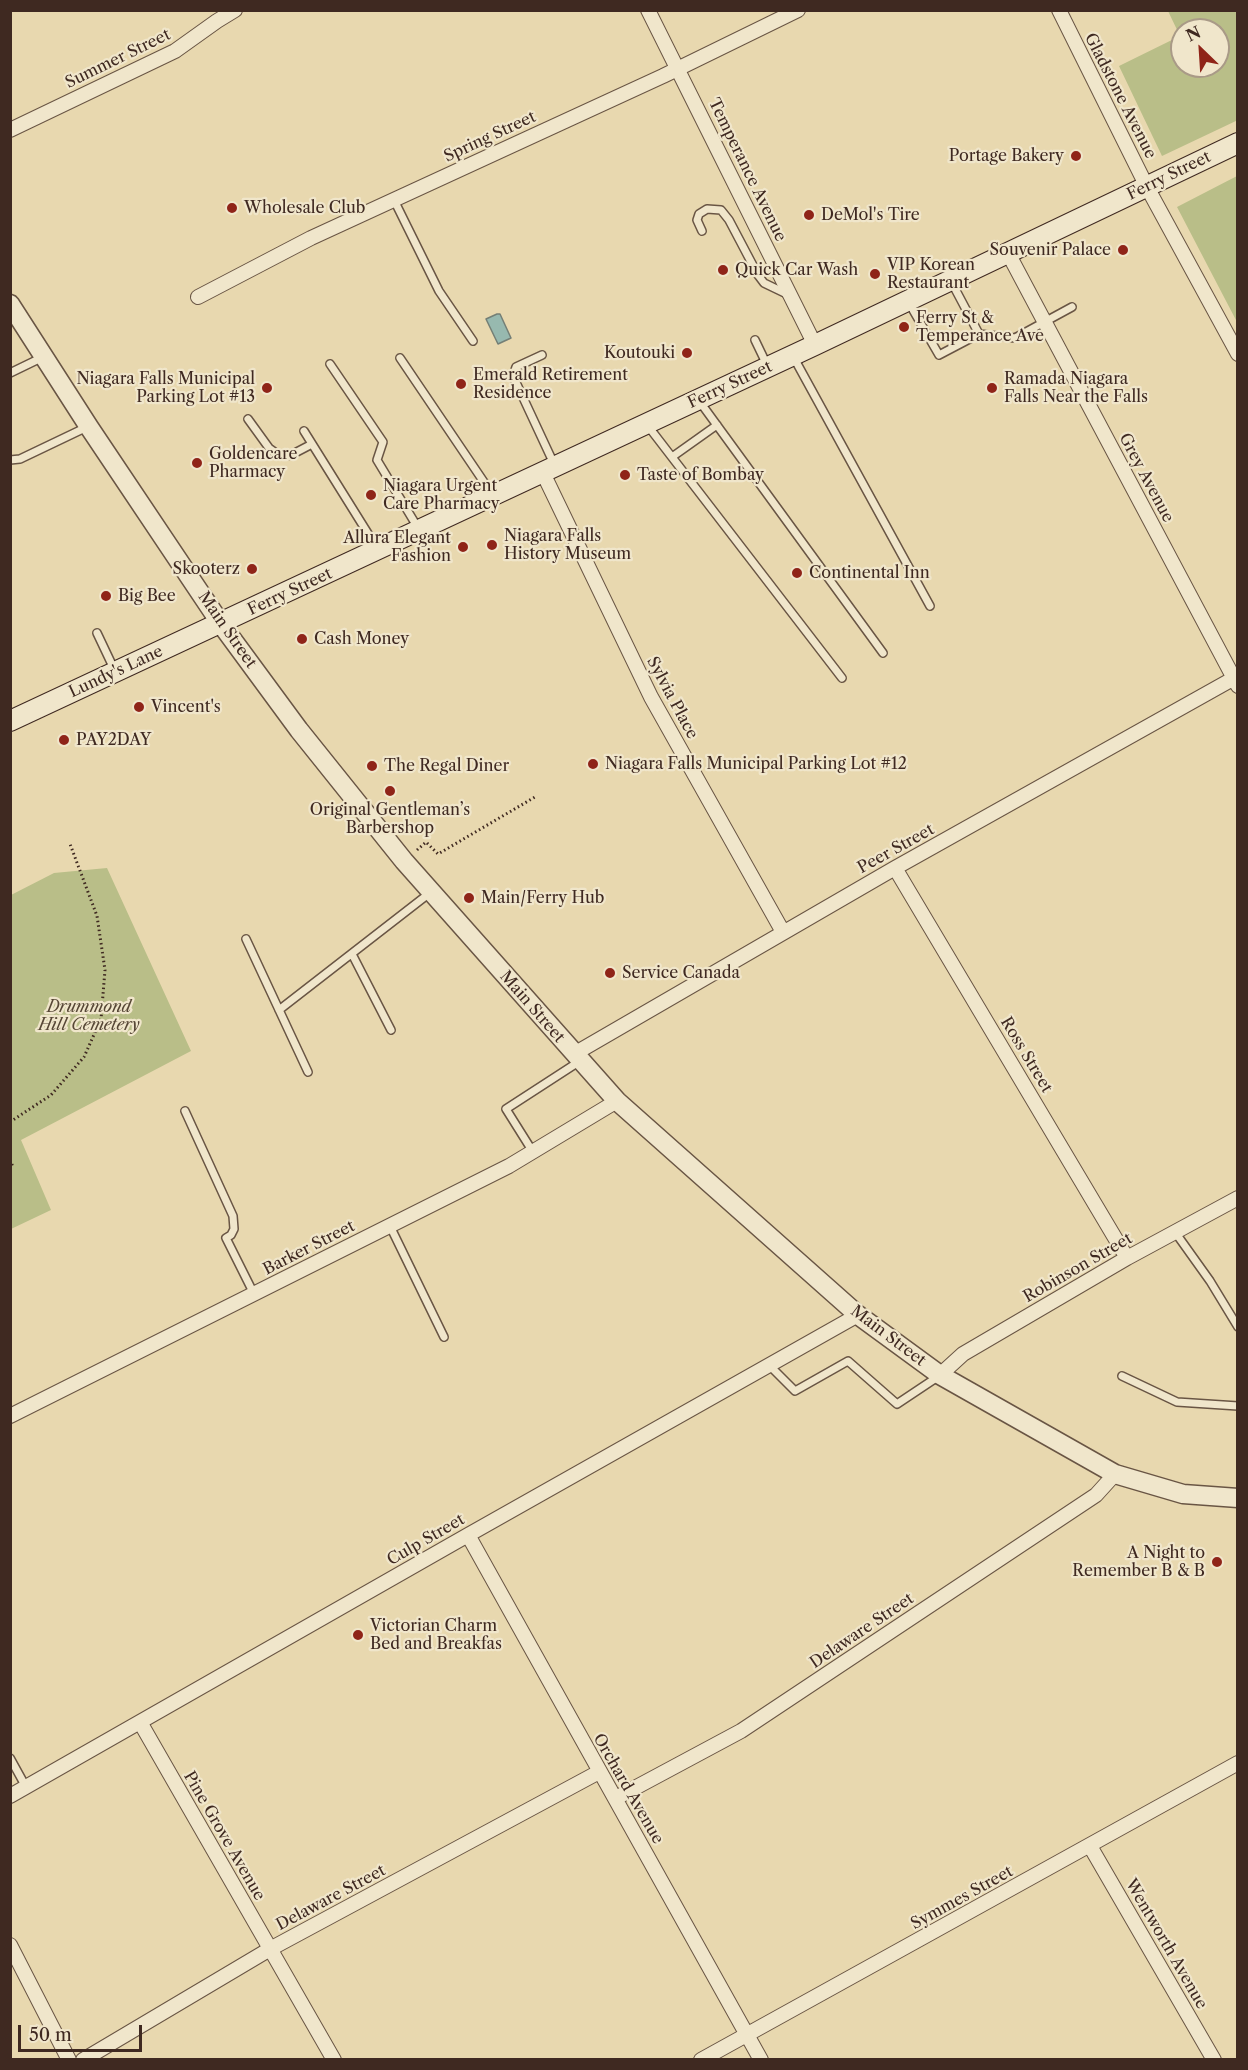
<!DOCTYPE html>
<meta charset="utf-8">
<style>
body{margin:0}
#map{position:relative;width:1248px;height:2070px;overflow:hidden;background:#e8d8af;font-family:"Libre Caslon Text",serif}
canvas{display:block}
.frame{position:absolute;inset:0;border:12px solid #3f2921;pointer-events:none}
.north{position:absolute;left:1170px;top:18px;width:60px;height:60px;box-sizing:border-box;background:#f0e6cb;border:2px solid #a99a87;border-radius:50%;rotate:335deg;font-size:16px;font-weight:700;line-height:24px;text-align:center;color:#3f2921}
.north::after{content:'';display:block;margin:auto;width:21px;height:27px;background:#8f2418;clip-path:polygon(50% 0,100% 100%,50% 72%,0 100%)}
.scale{position:absolute;left:18px;top:2025px;width:124px;height:27px;box-sizing:border-box;border:3px solid #3f2921;border-top:0;padding-left:8px;font-size:18px;line-height:21px;white-space:nowrap;color:#3f2921;-webkit-text-stroke:4px #f0e6cb;paint-order:stroke}
</style>
<div id="map">
<canvas width="1248" height="2070"></canvas>
<div class="frame"></div>
<div class="north">N</div>
<div class="scale">50 m</div>
</div>
<script>
const ctx = document.querySelector('canvas').getContext('2d');
ctx.lineJoin = 'round';
function fill(path, color) { ctx.fillStyle = color; ctx.fill(path, 'evenodd'); }
const shape = rows => new Path2D(rows.map(r => 'M' + r).join(''));
function strokePath(path, color, width, dash) { ctx.strokeStyle = color; ctx.lineWidth = width; ctx.lineCap = dash ? 'butt' : 'round'; ctx.setLineDash(dash || []); ctx.stroke(path); }
function write(font, color, halo, rows, align = 'center') {
  ctx.font = font + ' "Libre Caslon Text",serif'; ctx.lineWidth = 4.5; ctx.setLineDash([]); ctx.textBaseline = 'middle'; ctx.strokeStyle = halo; ctx.fillStyle = color; for (const [text, x, y, turn = 0] of rows) {
    ctx.save(); ctx.translate(x, y); ctx.rotate((+turn || 0) * Math.PI / 180); ctx.textAlign = isNaN(turn) ? turn : align; if (halo) ctx.strokeText(text, 0, 0); ctx.fillText(text, 0, 0); ctx.restore();
  }
}
const green = shape([
 [1168,11,1237,11,1238,120,1162,156,1119,66,1180,36],
 [1182,30,1218,30,1218,66,1182,66],
 [1237,176,1237,322,1177,207],
 [107,868,191,1051,21,1140,51,1210,11,1229,11,895,54,873]
]);
const water = shape([
 [497,314,500,314,511,338,498,344,486,319,497,314]
]);
const path = shape([
 [417,850,426,842,438,854,535,797],
 [10,1122,51,1095,84,1057,101,1019,105,970,97,916,70,844],
 [10,1160,13,1167,10,1168]
]);
const service = shape([
 [394,200,439,291,473,341],
 [702,231,697,220,699,214,707,209,721,210,729,220,758,275,764,283,789,295],
 [909,303,939,355,979,334,952,283],
 [979,334,1015,338,1072,307],
 [755,340,767,365],
 [542,355,516,367,513,376,554,464],
 [400,358,492,494],
 [794,358,930,606],
 [330,364,383,442,377,460,418,528],
 [10,373,43,357],
 [700,402,883,653],
 [248,419,269,448,276,453,282,456,291,455,312,444],
 [648,426,842,678],
 [304,431,377,548],
 [672,457,717,425],
 [10,460,20,459,87,427],
 [97,633,115,671],
 [246,939,308,1072],
 [352,954,391,1030],
 [279,1010,431,892],
 [185,1111,233,1216,234,1229,231,1235,226,1238,254,1294],
 [533,1152,506,1109,580,1061],
 [390,1226,444,1337],
 [1175,1232,1210,1281,1238,1327],
 [769,1365,795,1391,848,1361,897,1404,939,1376],
 [1122,1376,1177,1402,1238,1406],
 [10,1758,26,1787]
]);
const minor = shape([
 [648,10,815,345],
 [1059,10,1147,187,1238,354],
 [10,130,175,51,217,21,235,10],
 [1008,253,1238,686],
 [198,297,311,238,663,76,798,10],
 [543,473,651,697,783,932],
 [895,868,1127,1258],
 [574,1054,895,868,1238,676],
 [940,1375,963,1354,1127,1258,1238,1198],
 [10,1416,509,1166,617,1101],
 [468,1535,761,2060],
 [140,1722,334,2060],
 [10,1796,468,1535,858,1315],
 [616,1798,741,1731,1096,1495,1115,1474],
 [1090,1846,1214,2060],
 [10,1945,69,2060],
 [83,2060,270,1949,599,1772],
 [701,2060,1238,1763]
]);
const tertiary = shape([
 [10,304,89,427,221,624,299,730,404,861,617,1101,858,1315,940,1375,1115,1474,1183,1494,1238,1498]
]);
const secondary = shape([
 [10,721,815,345,1238,143]
]);
const markers = [
 [1076,156,6,"#8f2418"],
 [232,208,6,"#8f2418"],
 [809,215,6,"#8f2418"],
 [1123,250,6,"#8f2418"],
 [723,270,6,"#8f2418"],
 [875,274,6,"#8f2418"],
 [904,327,6,"#8f2418"],
 [687,353,6,"#8f2418"],
 [461,384,6,"#8f2418"],
 [267,388,6,"#8f2418"],
 [992,388,6,"#8f2418"],
 [197,463,6,"#8f2418"],
 [625,475,6,"#8f2418"],
 [371,495,6,"#8f2418"],
 [492,545,6,"#8f2418"],
 [463,547,6,"#8f2418"],
 [252,569,6,"#8f2418"],
 [797,573,6,"#8f2418"],
 [106,596,6,"#8f2418"],
 [302,639,6,"#8f2418"],
 [139,707,6,"#8f2418"],
 [64,740,6,"#8f2418"],
 [593,764,6,"#8f2418"],
 [372,766,6,"#8f2418"],
 [390,791,6,"#8f2418"],
 [469,898,6,"#8f2418"],
 [610,973,6,"#8f2418"],
 [1217,1562,6,"#8f2418"],
 [358,1635,6,"#8f2418"]
];
const streetNames = [
 ["Summer Street",118,59,-26],
 ["Gladstone Avenue",1120,96,63],
 ["Spring Street",490,137,-25],
 ["Temperance Avenue",747,170,64],
 ["Ferry Street",1169,176,-26],
 ["Ferry Street",730,385,-25],
 ["Grey Avenue",1146,478,62],
 ["Ferry Street",290,592,-25],
 ["Main Street",227,630,55],
 ["Lundy's Lane",116,672,-25],
 ["Sylvia Place",672,698,62],
 ["Peer Street",896,849,-29],
 ["Main Street",532,1007,49],
 ["Ross Street",1026,1055,59],
 ["Barker Street",309,1248,-27],
 ["Robinson Street",1078,1268,-30],
 ["Main Street",888,1336,37],
 ["Culp Street",426,1540,-30],
 ["Delaware Street",862,1631,-34],
 ["Orchard Avenue",628,1789,60],
 ["Pine Grove Avenue",224,1836,60],
 ["Delaware Street",331,1898,-28],
 ["Symmes Street",962,1898,-29],
 ["Wentworth Avenue",1166,1944,60]
];
const poiNames = [
 ["Portage Bakery",1064,156,"right"],
 ["Wholesale Club",244,208],
 ["DeMol's Tire",821,215],
 ["Souvenir Palace",1111,250,"right"],
 ["VIP Korean",887,265],
 ["Restaurant",887,283],
 ["Quick Car Wash",735,270],
 ["Ferry St &",916,318],
 ["Temperance Ave",916,336],
 ["Koutouki",675,353,"right"],
 ["Emerald Retirement",473,375],
 ["Residence",473,393],
 ["Niagara Falls Municipal",255,379,"right"],
 ["Parking Lot #13",255,397,"right"],
 ["Ramada Niagara",1004,379],
 ["Falls Near the Falls",1004,397],
 ["Goldencare",209,454],
 ["Pharmacy",209,472],
 ["Taste of Bombay",637,475],
 ["Niagara Urgent",383,486],
 ["Care Pharmacy",383,504],
 ["Niagara Falls",504,536],
 ["History Museum",504,554],
 ["Allura Elegant",451,538,"right"],
 ["Fashion",451,556,"right"],
 ["Skooterz",240,569,"right"],
 ["Continental Inn",809,573],
 ["Big Bee",118,596],
 ["Cash Money",314,639],
 ["Vincent's",151,707],
 ["PAY2DAY",76,740],
 ["Niagara Falls Municipal Parking Lot #12",605,764],
 ["The Regal Diner",384,766],
 ["Original Gentleman’s",390,810,"center"],
 ["Barbershop",390,828,"center"],
 ["Main/Ferry Hub",481,898],
 ["Service Canada",622,973],
 ["A Night to",1205,1553,"right"],
 ["Remember B & B",1205,1571,"right"],
 ["Victorian Charm",370,1626],
 ["Bed and Breakfas",370,1644]
];
const parkNames = [
 ["Drummond",89,1007],
 ["Hill Cemetery",89,1025]
];
fill(green, '#b9be88');
fill(water, '#97b9af');
strokePath(water, '#747f76', 1.5);
strokePath(service, '#695544', 10);
strokePath(minor, '#695544', 16);
strokePath(tertiary, '#695544', 21);
strokePath(secondary, '#3f2921', 22);
strokePath(path, '#3f2921', 3, [1.5, 3]);
strokePath(service, '#f0e6cb', 7);
strokePath(minor, '#f0e6cb', 14);
strokePath(tertiary, '#f0e6cb', 18);
strokePath(secondary, '#f0e6cb', 20);
for (const [x, y, r, color] of markers) { const dot = new Path2D(); dot.arc(x, y, r, 0, 2 * Math.PI); ctx.fillStyle = color; ctx.fill(dot); strokePath(dot, '#f0e6cb', 2); }
write('16px', '#3f2921', '#f0e6cb', streetNames);
write('16px', '#3f2921', '#f0e6cb', poiNames, 'left');
write('italic 16px', '#574736', '#f0e6cb', parkNames);
</script>
